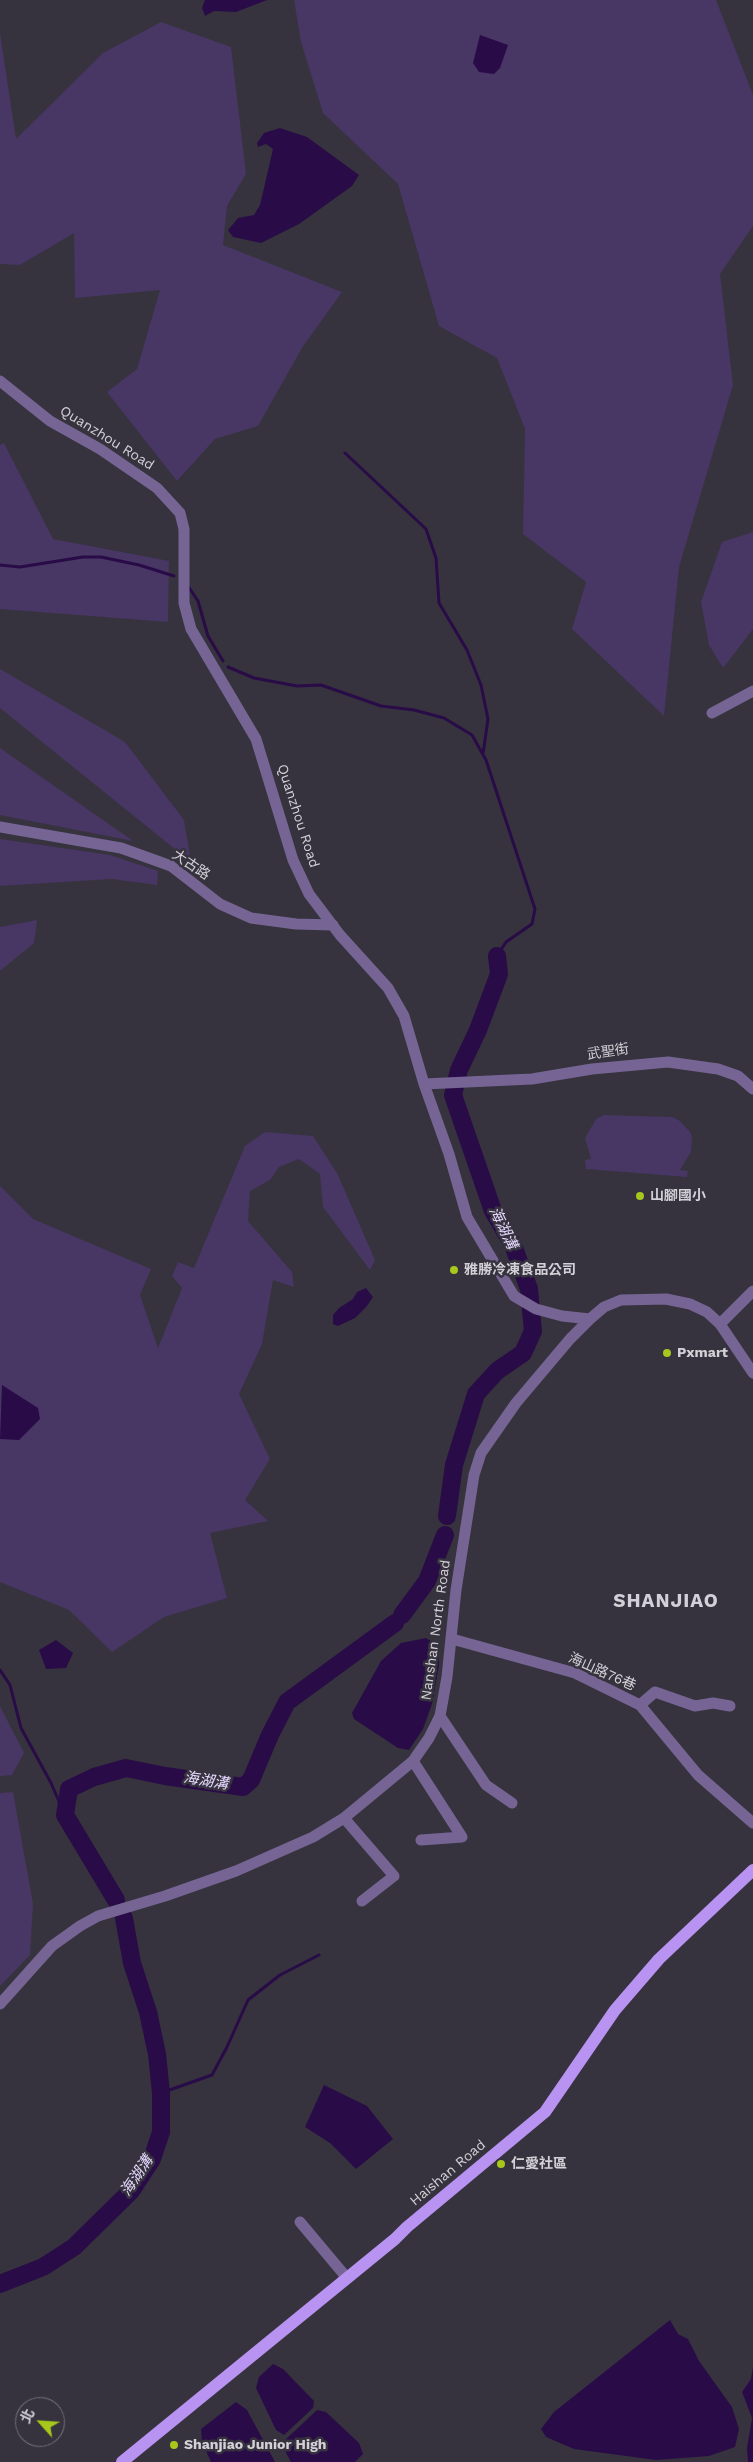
<!DOCTYPE html>
<meta charset="utf-8">
<style>
body{margin:0}
#map{position:relative;width:753px;height:2462px;overflow:hidden;background:#36333e;font-family:"Work Sans","Noto Sans TC",sans-serif}
canvas{display:block}
.north{position:absolute;left:15px;top:2397px;width:50px;height:50px;box-sizing:border-box;background:#36333e;border:1px solid #75727b;border-radius:50%;rotate:296deg;font-size:14px;font-weight:700;line-height:20px;text-align:center;color:#d3d0d7}
.north::after{content:'';display:block;margin:auto;width:18px;height:22px;background:#a8c71c;clip-path:polygon(50% 0,100% 100%,50% 72%,0 100%)}
</style>
<div id="map">
<canvas width="753" height="2462"></canvas>
<div class="north">北</div>
</div>
<script>
const ctx = document.querySelector('canvas').getContext('2d');
ctx.lineJoin = 'round';
function fill(path, color) { ctx.fillStyle = color; ctx.fill(path, 'evenodd'); }
const shape = rows => new Path2D(rows.map(r => 'M' + r).join(''));
function strokePath(path, color, width, dash) { ctx.strokeStyle = color; ctx.lineWidth = width; ctx.lineCap = dash ? 'butt' : 'round'; ctx.setLineDash(dash || []); ctx.stroke(path); }
function write(font, color, halo, rows, align = 'center') {
  ctx.font = font + ' "Work Sans","Noto Sans TC",sans-serif'; ctx.lineWidth = 5; ctx.setLineDash([]); ctx.textBaseline = 'middle'; ctx.strokeStyle = halo; ctx.fillStyle = color; for (const [text, x, y, turn = 0] of rows) {
    ctx.save(); ctx.translate(x, y); ctx.rotate((+turn || 0) * Math.PI / 180); ctx.textAlign = isNaN(turn) ? turn : align; if (halo) ctx.strokeText(text, 0, 0); ctx.fillText(text, 0, 0); ctx.restore();
  }
}
const green = shape([
 [294,0,716,0,753,95,753,226,720,274,733,385,679,567,664,716,572,629,586,582,523,534,525,429,497,358,439,326,398,184,323,113,301,42],
 [161,22,231,47,246,174,227,206,223,245,342,292,302,348,258,426,215,439,177,481,107,392,137,369,160,290,75,298,74,233,20,265,0,264,0,33,16,139,103,53],
 [4,443,53,539,169,561,168,622,0,609,0,445],
 [753,532,753,629,723,668,709,645,701,602,722,542],
 [0,669,125,742,184,820,191,862,0,708],
 [0,748,133,841,0,815],
 [0,839,110,855,158,871,157,885,112,879,0,886],
 [37,920,34,943,0,971,0,927],
 [604,1115,672,1117,680,1121,691,1133,692,1139,691,1152,680,1170,688,1171,687,1177,586,1169,585,1160,591,1159,585,1138,596,1119],
 [265,1132,313,1136,337,1173,375,1260,370,1270,323,1207,320,1174,299,1159,279,1167,270,1180,250,1191,248,1221,292,1272,294,1287,273,1280,262,1344,239,1394,270,1459,245,1500,268,1521,210,1533,227,1598,164,1617,112,1652,69,1610,0,1582,0,1186,33,1219,151,1269,140,1295,158,1348,182,1288,172,1276,178,1262,194,1268,245,1146],
 [0,1706,24,1753,12,1775,0,1776],
 [13,1792,33,1904,30,1955,0,1986,0,1793]
]);
const water = shape([
 [205,0,267,0,236,12,214,11,205,16,202,8],
 [480,35,508,45,500,68,494,74,479,72,473,63],
 [280,128,307,137,359,175,352,186,299,224,261,243,233,237,228,230,238,218,254,215,260,205,273,149,266,144,258,147,257,143,264,133],
 [366,1288,373,1297,367,1306,355,1318,338,1326,333,1324,333,1315,339,1308,353,1299,357,1292],
 [2,1385,38,1408,40,1419,19,1440,0,1439],
 [426,1638,439,1646,439,1665,432,1704,423,1729,409,1750,398,1748,354,1719,352,1713,381,1661,401,1643],
 [56,1640,73,1653,66,1668,46,1669,39,1650],
 [324,2085,367,2106,393,2139,356,2169,330,2143,305,2127],
 [670,2320,678,2334,688,2339,699,2361,732,2407,739,2429,735,2447,709,2456,656,2460,574,2449,546,2437,541,2429,554,2412],
 [273,2364,283,2369,314,2401,313,2408,284,2435,276,2430,256,2388,259,2377],
 [753,2367,753,2462,748,2462,747,2448,752,2418,742,2392,751,2379],
 [236,2402,247,2410,275,2462,211,2462,202,2442,201,2429],
 [317,2410,326,2412,359,2443,363,2454,355,2462,291,2462,283,2447,285,2440]
]);
const stream = shape([
 [345,453,426,529,436,558,439,603,467,650,481,685,488,719,483,754],
 [0,565,20,567,83,557,101,557,139,565,174,576],
 [188,586,198,601,208,636,223,661],
 [228,667,254,678,297,686,321,685,381,706,414,710,444,718,472,735,486,760,535,909,532,924,506,942,497,956],
 [0,1670,10,1685,21,1728,51,1783,65,1815],
 [161,2093,212,2075,227,2047,248,2000,280,1975,319,1955]
]);
const river = shape([
 [447,1516,454,1465,476,1394,497,1371,523,1353,533,1331,529,1289,513,1245,493,1211,453,1095,459,1070,478,1030,499,974,497,956],
 [402,1615,427,1581,445,1535],
 [116,1900,65,1815,69,1789,94,1777,126,1768,165,1776,243,1787,251,1780,270,1735,287,1702,395,1623],
 [0,2284,43,2267,74,2247,131,2191,152,2159,161,2132,161,2093,157,2054,148,2012,132,1963,124,1918]
]);
const minor = shape([
 [0,381,50,421,100,449,157,488,180,513,184,529,184,603,191,629,256,739,293,860,309,894,340,935,388,988,404,1016,424,1084,449,1154,467,1217,514,1296,536,1309,562,1316,590,1319],
 [712,713,753,691],
 [0,827,121,848,171,866,220,904,251,918,296,924,333,925],
 [424,1084,532,1079,592,1069,668,1062,718,1069,738,1076,753,1089],
 [720,1324,753,1291],
 [452,1639,575,1673,640,1705,698,1775,753,1823],
 [640,1705,655,1692,695,1706,713,1703,730,1706],
 [440,1716,486,1785,512,1803],
 [413,1761,462,1837,421,1840],
 [344,1818,394,1876,362,1901],
 [0,2004,52,1946,80,1926,98,1916,165,1896,236,1871,313,1837,344,1818,413,1761,429,1738,440,1716,447,1677,456,1590,474,1475,481,1453,516,1403,570,1339,590,1319,604,1307,621,1300,666,1299,690,1304,707,1312,720,1324,753,1373],
 [300,2222,347,2278]
]);
const major = shape([
 [122,2462,395,2239,407,2227,545,2112,615,2010,659,1959,753,1870]
]);
const markers = [
 [640,1196,5,"#a8c71c"],
 [454,1270,5,"#a8c71c"],
 [667,1353,5,"#a8c71c"],
 [501,2164,5,"#a8c71c"],
 [174,2445,5,"#a8c71c"]
];
const streetNames = [
 ["Quanzhou Road",107,438,32],
 ["Quanzhou Road",298,816,72],
 ["大古路",191,865,34],
 ["武聖街",608,1052,-8],
 ["Nanshan North Road",436,1630,-82],
 ["海山路76巷",602,1672,24],
 ["Haishan Road",448,2173,-40]
];
const poiNames = [
 ["山腳國小",650,1196],
 ["雅勝冷凍食品公司",464,1270],
 ["Pxmart",677,1353],
 ["仁愛社區",511,2164],
 ["Shanjiao Junior High",184,2445]
];
const waterNames = [
 ["海湖溝",503,1228,64],
 ["海湖溝",206,1781,9],
 ["海湖溝",137,2176,-56]
];
const districtNames = [
 ["SHANJIAO",666,1601]
];
fill(green, '#483664');
fill(water, '#290c47');
strokePath(stream, '#290c47', 3);
strokePath(river, '#290c47', 18);
strokePath(minor, '#766594', 11);
strokePath(major, '#b893f2', 12);
for (const [x, y, r, color] of markers) { const dot = new Path2D(); dot.arc(x, y, r, 0, 2 * Math.PI); ctx.fillStyle = color; ctx.fill(dot); strokePath(dot, '#36333e', 2); }
write('14px', '#d3d0d7', '#36333e', streetNames);
write('bold 14px', '#d3d0d7', '#36333e', poiNames, 'left');
write('italic 15px', '#e4d7fd', '#36333e', waterNames);
ctx.letterSpacing = '1px';
write('bold 19px', '#d3d0d7', '#36333e', districtNames);
ctx.letterSpacing = '0px';
</script>
